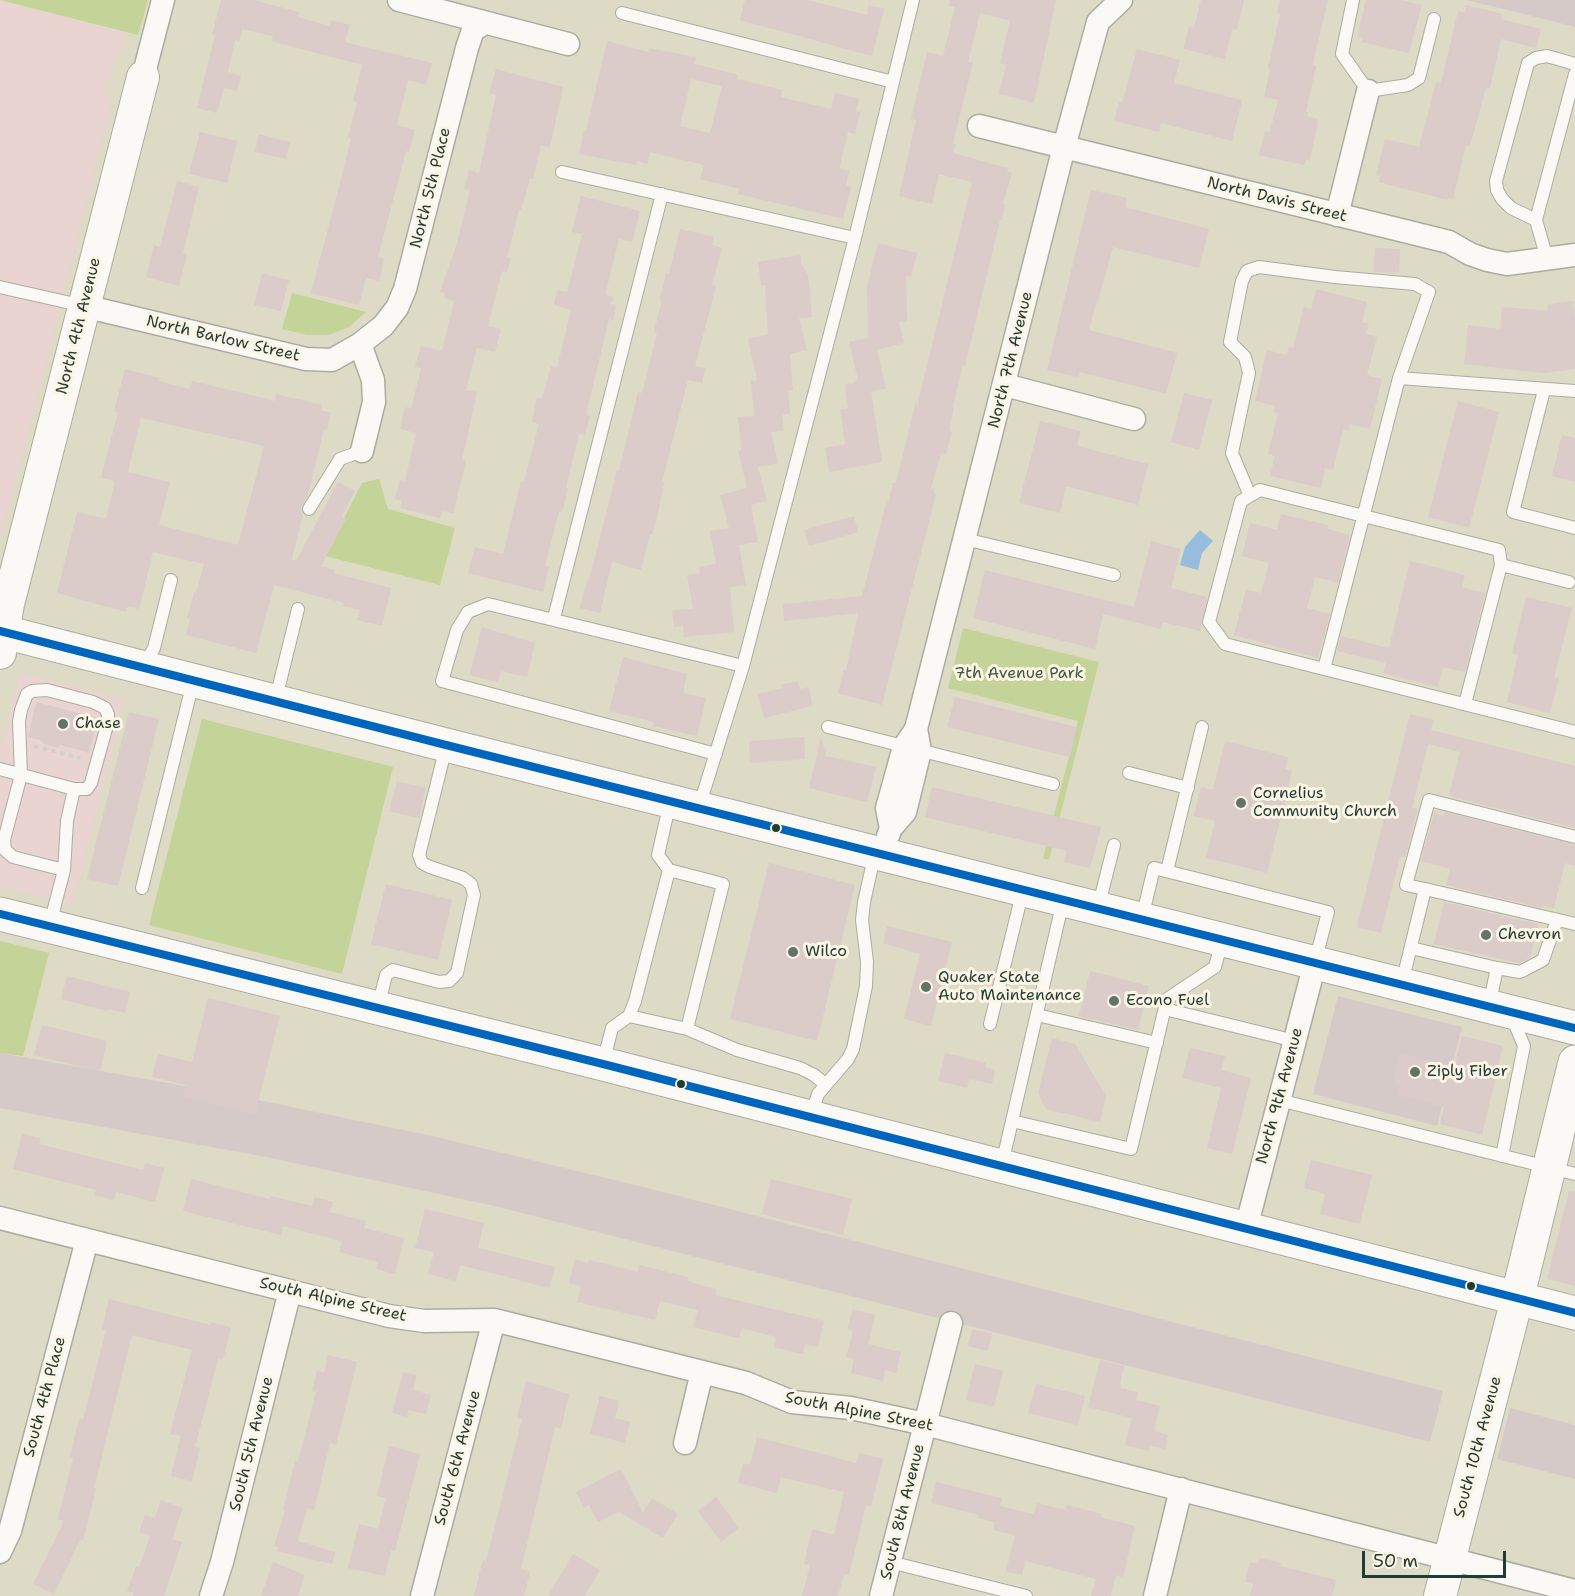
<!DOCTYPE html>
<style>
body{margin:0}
#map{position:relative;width:1575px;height:1596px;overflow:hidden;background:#dddac6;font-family:"Shantell Sans",sans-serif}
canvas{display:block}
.scale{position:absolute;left:1362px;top:1551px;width:144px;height:27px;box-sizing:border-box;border:3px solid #1f3d34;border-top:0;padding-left:8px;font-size:18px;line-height:21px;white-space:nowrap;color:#1f3d34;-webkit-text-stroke:4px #fcf5e5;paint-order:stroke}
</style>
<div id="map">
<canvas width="1575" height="1596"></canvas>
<div class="scale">50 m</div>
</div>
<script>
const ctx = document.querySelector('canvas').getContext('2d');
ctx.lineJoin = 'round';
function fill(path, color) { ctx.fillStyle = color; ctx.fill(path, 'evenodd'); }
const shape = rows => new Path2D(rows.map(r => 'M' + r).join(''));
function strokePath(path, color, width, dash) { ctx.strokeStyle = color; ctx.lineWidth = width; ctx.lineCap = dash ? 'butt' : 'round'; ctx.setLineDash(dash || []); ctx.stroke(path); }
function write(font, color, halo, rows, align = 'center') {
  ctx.font = font + ' "Shantell Sans",sans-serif'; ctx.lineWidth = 6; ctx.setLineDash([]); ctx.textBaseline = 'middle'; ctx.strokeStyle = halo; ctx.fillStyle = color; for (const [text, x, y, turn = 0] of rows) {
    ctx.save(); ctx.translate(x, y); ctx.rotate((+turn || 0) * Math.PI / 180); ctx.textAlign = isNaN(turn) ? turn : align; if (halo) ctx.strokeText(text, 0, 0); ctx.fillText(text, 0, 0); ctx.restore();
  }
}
const built = shape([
 [0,1,125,32,120,49,103,91,111,105,0,542],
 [20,673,125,699,73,905,0,886,0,749]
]);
const industrial = shape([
 [1466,0,1575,0,1575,27,1520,13],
 [1338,996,1462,1027,1437,1126,1313,1094],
 [0,1053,224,1093,437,1137,651,1189,1443,1391,1430,1442,490,1205,266,1157,0,1108],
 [1510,1408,1575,1425,1575,1479,1497,1459]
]);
const green = shape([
 [0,0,148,0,138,35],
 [292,293,366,312,349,327,329,335,308,335,282,329],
 [379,479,388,509,455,528,440,585,325,556,362,483],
 [963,628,1099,662,1049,860,1043,858,1078,721,948,688],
 [202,719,393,767,342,974,149,925],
 [0,941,49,953,23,1056,0,1053]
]);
const water = shape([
 [1200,530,1213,541,1202,553,1198,570,1180,565,1185,547]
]);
const building = shape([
 [221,0,253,0,299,12,298,17,330,26,331,20,350,25,345,42,432,63,426,85,408,80,397,125,415,130,409,152,406,151,378,257,384,259,379,281,366,278,359,305,311,293,344,168,351,138,348,137,357,102,353,101,362,65,271,41,273,36,242,29,239,41,235,40,228,72,241,76,237,91,224,88,217,113,197,108,215,35,212,35],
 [745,0,807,0,867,15,869,5,884,9,872,56,740,20],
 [950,0,1056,0,1034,103,999,94,1006,65,1000,63,1010,21,980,13,968,62,973,63,953,143,956,144,953,153,1008,168,1007,172,1012,173,1003,204,1005,204,1002,220,1000,220,965,366,963,365,953,406,954,407,949,431,952,432,946,454,941,453,931,488,935,489,934,493,936,494,882,705,838,693,844,670,846,671,858,613,784,621,783,604,862,596,887,500,888,505,893,483,896,483,916,401,917,406,972,182,939,174,932,204,899,196,916,120,911,119,927,52,943,56,955,7,949,6],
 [1201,0,1244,0,1237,30,1232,29,1225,59,1183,49,1189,27,1194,28],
 [1280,0,1328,0,1314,59,1313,65,1316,66,1306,112,1308,112,1307,116,1318,119,1317,124,1318,124,1309,161,1306,160,1304,165,1259,155,1265,131,1270,132,1278,100,1264,97,1270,69,1268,68,1280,14,1277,13],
 [1366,0,1401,0,1422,5,1409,53,1362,42,1363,38,1357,37],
 [1466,5,1502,14,1501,19,1541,29,1536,48,1501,39,1490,88,1486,88,1470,146,1466,145,1453,199,1448,198,1448,200,1379,182,1380,176,1376,175,1385,139,1419,147,1436,82,1441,83,1458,11,1465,13],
 [607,41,648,52,649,48,696,57,694,64,738,75,737,79,782,90,781,97,831,109,835,93,859,99,856,111,860,112,855,134,848,132,839,169,849,171,846,185,851,187,843,219,738,194,740,189,700,179,704,165,650,152,647,164,637,161,636,165,579,154,584,131,586,131],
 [691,79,722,86,710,133,680,126],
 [1137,49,1180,60,1174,83,1242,100,1232,141,1161,123,1159,132,1114,121,1119,102,1122,103],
 [496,69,563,87,550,147,541,145,533,179,530,179,521,210,519,210,507,257,511,258,507,272,502,271,488,326,501,329,495,352,477,348,466,390,477,392,462,460,466,461,453,513,442,511,440,518,400,508,402,501,395,499,400,480,405,481,416,433,400,429,405,407,411,409,421,368,415,367,421,346,442,351,454,301,444,298,445,293,440,292,457,243,470,190,464,189,469,170,479,173,496,95,489,93],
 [200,132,237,141,227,183,189,174],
 [259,134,290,142,286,159,255,152],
 [177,181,199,187,183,253,187,254,179,286,146,277,154,245,160,247],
 [1091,190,1127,198,1125,207,1209,229,1199,268,1113,247,1098,301,1097,300,1089,330,1177,353,1166,394,1080,372,1078,377,1047,370],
 [581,196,640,211,632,242,619,239,605,295,613,297,611,304,616,305,613,320,609,319,595,377,586,415,590,416,585,435,579,434,566,488,568,488,562,512,559,511,545,566,549,567,543,592,468,573,475,547,503,554,521,481,524,482,539,424,532,422,537,398,542,399,551,366,557,368,571,310,554,305,557,290,567,292,582,234,572,232],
 [680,229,714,237,712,245,722,248,712,285,716,286,695,366,705,368,702,383,688,380,662,482,664,482,657,518,652,535,650,534,641,570,612,562,600,613,580,608,587,580,589,580,617,471,619,471,638,392,642,393,657,333,654,332,662,300,660,299,666,273,669,274],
 [878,243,917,253,911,277,906,276,907,322,899,322,904,343,877,350,886,389,871,391,882,462,829,472,825,448,845,444,840,409,848,408,845,384,854,383,854,381,858,380,849,342,868,338,867,287],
 [1375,248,1400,249,1399,273,1374,272],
 [801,255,801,263,808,275,812,317,799,318,807,350,790,354,793,390,788,390,790,414,782,415,784,431,771,432,778,463,758,467,767,501,751,505,758,542,739,545,746,585,730,587,734,632,684,637,683,626,674,627,672,610,693,609,687,575,700,573,699,567,716,564,710,531,729,528,720,495,747,488,738,450,741,450,738,417,754,416,751,381,757,380,748,339,768,334,765,285,761,285,758,262],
 [262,273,289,280,281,311,254,305],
 [1316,289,1367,302,1362,322,1369,324,1366,334,1377,337,1367,375,1382,379,1370,429,1350,424,1348,431,1343,429,1333,470,1325,468,1321,488,1270,476,1275,456,1268,454,1278,413,1273,412,1275,406,1255,401,1267,350,1287,355,1289,347,1293,348,1304,307,1311,309],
 [1573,301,1575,316,1575,369,1543,373,1464,364,1468,325,1500,329,1502,307,1548,311,1547,305],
 [125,369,160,378,159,381,190,389,192,381,275,401,276,394,322,405,321,410,331,413,327,430,324,429,308,495,301,508,303,514,292,559,296,561,338,482,355,491,342,516,346,519,321,566,335,570,334,573,391,588,382,626,357,620,360,610,343,606,344,603,274,585,256,653,186,635,190,619,187,619,194,592,196,593,204,564,153,552,139,609,128,606,126,612,57,593,77,512,106,519,115,481,101,478,118,412,114,411],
 [141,418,264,446,238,545,159,525,170,482,128,472],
 [1184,393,1212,400,1199,450,1171,442],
 [1458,401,1499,412,1469,528,1428,517],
 [1040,421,1081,431,1077,446,1148,464,1138,505,1066,486,1060,513,1019,503],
 [1562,435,1575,438,1575,482,1552,476],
 [1281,514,1328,525,1327,529,1350,535,1338,583,1315,577,1307,608,1330,614,1318,658,1234,635,1246,589,1261,593,1269,563,1242,556,1250,523,1277,530],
 [854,516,858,532,809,546,804,530],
 [1151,541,1181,549,1171,588,1207,597,1200,631,1163,622,1161,629,1103,614,1095,649,973,618,985,570,1134,607],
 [1410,561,1465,575,1462,587,1485,593,1465,672,1443,667,1438,687,1383,673,1386,663,1337,651,1341,636,1389,648],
 [1526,597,1572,608,1554,677,1559,678,1550,713,1507,702,1518,655,1512,653],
 [482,627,535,643,527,677,501,671,498,682,470,675],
 [623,657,687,674,683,693,706,698,697,736,653,726,654,722,609,711],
 [798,681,800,689,809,687,812,706,764,718,758,694,782,688,781,685],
 [955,697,1077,727,1070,757,947,727],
 [36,702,98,718,89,753,59,745,59,748,42,743,43,741,28,737],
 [129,712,159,719,118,886,87,879],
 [1410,714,1434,720,1431,730,1575,766,1575,828,1449,796,1460,752,1428,744,1412,808,1418,809,1405,857,1400,856,1381,933,1357,927],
 [804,737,805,759,750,763,749,741],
 [821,737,826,756,876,767,867,802,809,788],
 [1225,741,1288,757,1285,769,1292,771,1267,873,1206,858,1215,821,1194,816,1201,787,1213,790],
 [397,781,426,788,419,818,389,811],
 [932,787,1101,827,1090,868,1064,862,1067,851,925,817],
 [1445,812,1575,845,1575,866,1565,863,1554,908,1543,906,1542,908,1446,885,1450,869,1421,861,1434,813,1444,816],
 [769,863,855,885,817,1041,730,1019],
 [386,884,452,900,438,960,371,944],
 [1444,902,1538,924,1530,958,1519,963,1434,944],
 [887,926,952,942,931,1026,904,1019,920,954,883,943],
 [1090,971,1149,986,1138,1030,1079,1016],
 [67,976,130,992,125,1013,108,1009,107,1011,61,999],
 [208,998,280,1016,255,1114,183,1096,186,1085,152,1077,158,1054,192,1062],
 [42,1025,107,1041,100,1072,34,1055],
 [1462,1036,1503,1046,1482,1135,1440,1124,1444,1107,1398,1095,1401,1084,1394,1082,1401,1054,1454,1067],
 [1052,1038,1075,1044,1106,1096,1100,1122,1046,1109,1038,1093],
 [1190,1048,1225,1056,1221,1070,1251,1078,1232,1154,1207,1148,1221,1088,1182,1078],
 [945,1053,986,1063,985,1067,995,1070,992,1084,969,1079,967,1088,938,1081],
 [22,1134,41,1138,39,1144,143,1170,145,1163,164,1168,155,1202,116,1192,114,1200,95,1195,96,1190,13,1169],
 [1311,1160,1372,1175,1360,1224,1320,1214,1325,1194,1304,1188],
 [191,1179,270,1199,270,1196,312,1206,314,1197,333,1202,330,1212,366,1221,364,1228,404,1238,395,1274,376,1269,378,1262,339,1252,342,1241,283,1226,281,1235,183,1211],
 [771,1179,852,1199,843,1235,762,1214],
 [1569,1191,1575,1192,1575,1286,1547,1279],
 [425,1209,484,1223,478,1248,555,1267,549,1288,460,1265,456,1281,428,1274,434,1252,415,1248],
 [575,1259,588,1263,589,1260,638,1272,639,1265,688,1277,687,1281,716,1289,715,1295,824,1321,818,1347,805,1344,803,1354,774,1347,776,1337,742,1328,739,1338,693,1327,698,1310,660,1301,655,1320,577,1302,581,1286,569,1283],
 [109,1299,210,1325,210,1322,231,1327,223,1360,218,1359,195,1447,200,1448,192,1481,171,1476,181,1436,170,1434,192,1350,132,1335,94,1488,96,1489,83,1541,80,1540,54,1594,33,1584,64,1521,58,1519,73,1458,70,1457,79,1419,83,1420,106,1330,102,1329],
 [853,1309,875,1315,868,1344,901,1352,896,1373,885,1370,883,1381,851,1373,854,1359,846,1357,853,1331,847,1329],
 [972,1329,992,1334,988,1351,968,1346],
 [328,1355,357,1362,336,1445,330,1443,314,1510,307,1508,298,1541,335,1552,332,1564,277,1551,278,1547,274,1546,285,1510,283,1510,295,1461,298,1462,316,1392,312,1391,317,1371,324,1373],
 [1100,1360,1124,1366,1120,1385,1121,1385,1121,1388,1138,1392,1136,1400,1160,1406,1154,1431,1168,1435,1165,1449,1150,1445,1149,1451,1125,1445,1132,1418,1088,1407],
 [975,1364,1003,1371,994,1407,966,1400],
 [403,1372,417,1375,413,1390,431,1395,426,1414,408,1410,407,1417,392,1413],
 [526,1381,569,1394,561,1429,555,1427,521,1569,530,1572,524,1596,474,1596,483,1560,486,1561,522,1419,517,1418],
 [1036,1384,1085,1396,1078,1425,1028,1413],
 [600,1396,619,1401,615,1418,630,1422,625,1443,590,1434],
 [757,1437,856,1463,859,1453,883,1459,871,1507,866,1505,849,1575,844,1574,838,1596,802,1596,810,1565,804,1564,812,1529,834,1535,844,1492,781,1477,777,1493,738,1483,743,1463,750,1465],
 [389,1446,420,1454,395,1551,391,1550,385,1576,348,1568,359,1524,378,1529,386,1498,377,1496],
 [621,1469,643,1513,652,1498,678,1514,663,1538,619,1512,598,1522,589,1505,584,1508,576,1492],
 [936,1482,1002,1498,1000,1506,1034,1514,1037,1503,1066,1510,1067,1505,1101,1514,1100,1517,1135,1526,1123,1577,1116,1575,1111,1596,1091,1596,1096,1579,1025,1561,1022,1575,1006,1572,1015,1535,993,1530,995,1522,978,1518,979,1515,931,1503],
 [716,1497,739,1528,721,1542,698,1511],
 [161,1500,183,1508,172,1539,182,1542,164,1596,133,1596,134,1593,127,1591,136,1566,139,1567,150,1536,139,1532,145,1515,155,1518],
 [573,1554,600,1570,584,1596,548,1596],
 [1260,1558,1281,1563,1280,1566,1336,1580,1332,1596,1250,1596,1253,1584,1245,1582,1250,1562,1258,1564],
 [273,1562,305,1575,298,1596,261,1596]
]);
const path = shape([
 [34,746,80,758]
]);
const lane = shape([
 [1353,0,1342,54,1368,91,1408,85,1419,78,1434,19],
 [622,13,893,82],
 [562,172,855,238],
 [1536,220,1511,208,1502,199,1497,190,1496,181,1528,63,1536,58,1547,56,1575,64],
 [1547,259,1536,220,1575,74],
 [0,287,84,306],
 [1399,378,1575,391],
 [1544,390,1513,512,1575,528],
 [1250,496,1232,453,1249,373,1245,357,1230,342,1242,281,1247,271,1259,267,1335,277,1415,284,1429,292,1399,378,1324,669],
 [309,509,340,459,362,451],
 [965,539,1114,575],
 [1501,565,1569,582],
 [554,618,662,194],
 [144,666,154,648,171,580],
 [275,702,298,609],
 [1465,704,1501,565,1499,550,1260,490,1241,501,1209,622,1225,644,1324,669,1575,732],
 [828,727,1053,784],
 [716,754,442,681,457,630,468,612,488,604,743,666],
 [0,769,74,789,67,821,64,870,50,924],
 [1129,773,1188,788],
 [699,807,743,666,855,238,913,0],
 [64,870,13,857,5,850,4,840,21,775,19,721,21,710,27,694,32,691,47,690,93,702,105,708,108,714,108,722,91,783,87,789,74,789],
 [1167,871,1202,727],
 [142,888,193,682],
 [1425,889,1406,885,1429,800,1575,837],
 [1098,908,1114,845],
 [1142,918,1154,868,1328,912,1315,962],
 [1411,948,1497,968],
 [1402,983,1425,889,1575,924],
 [1489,1006,1497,968,1520,972,1543,960,1557,920],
 [378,1007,386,975,393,970,439,982,449,981,457,973,474,895,471,884,463,878,430,867,422,863,419,855,446,747],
 [1165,1009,1295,1041],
 [1037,1015,1157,1043],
 [629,1016,687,1029,723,884,669,870],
 [990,1024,1023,890],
 [687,1029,737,1050,800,1068,814,1075,825,1084],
 [603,1063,612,1028,629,1016,635,1001,669,870,658,855,670,802],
 [1279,1100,1575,1174],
 [811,1116,818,1094,848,1059,853,1049,866,986,867,962,862,920,864,902,875,853],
 [1012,1121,1131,1149,1167,999,1215,967,1222,940],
 [1502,1156,1524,1046,1511,1015],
 [1002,1164,1063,901],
 [890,1562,1026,1596]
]);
const street = shape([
 [399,0,568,44],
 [143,77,163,0],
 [979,126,1449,242,1470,254,1487,260,1507,264,1575,255],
 [1337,215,1368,91],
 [84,306,306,359,332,360,360,344,383,326,397,308,405,289,467,48,473,30,485,23],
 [360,344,373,380,374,402,362,451],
 [1005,385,1134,419],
 [891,828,887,808,904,747,916,729,1064,147,1098,22,1121,0],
 [888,836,891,828,905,812,920,751,916,729],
 [0,1218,389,1316,424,1321,494,1320,746,1383,792,1402,851,1408,925,1424,1575,1591],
 [1246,1228,1315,963],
 [685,1443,702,1372],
 [0,1552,10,1531,87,1240],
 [211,1596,222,1562,290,1291],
 [422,1596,494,1320],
 [881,1596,951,1323],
 [1155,1596,1181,1489]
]);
const secondary = shape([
 [0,653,8,604,143,77],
 [1440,1596,1517,1299]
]);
const primary = shape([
 [1517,1299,1575,1062]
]);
const highway = shape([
 [0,631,446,745,1575,1028],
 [0,914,603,1064,1575,1313]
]);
const bus1 = shape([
 [0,631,446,745,1575,1028],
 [0,914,603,1064,1575,1313]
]);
const markers = [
 [63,724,6,"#627467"],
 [1241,803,6,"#627467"],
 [776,828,5,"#1f3d34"],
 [1486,935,6,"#627467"],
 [793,952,6,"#627467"],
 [926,987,6,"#627467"],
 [1114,1001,6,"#627467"],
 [1415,1072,6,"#627467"],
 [681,1084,5,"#1f3d34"],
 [1471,1286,5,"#1f3d34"]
];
const streetNames = [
 ["North 5th Place",431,188,-76],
 ["North Davis Street",1277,200,14],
 ["North 4th Avenue",79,326,-76],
 ["North Barlow Street",223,339,13],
 ["North 7th Avenue",1011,360,-76],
 ["North 9th Avenue",1280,1096,-75],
 ["South Alpine Street",333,1300,13],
 ["South 4th Place",45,1397,-75],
 ["South Alpine Street",859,1412,11],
 ["South 5th Avenue",252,1444,-76],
 ["South 10th Avenue",1478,1447,-75],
 ["South 6th Avenue",458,1458,-75],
 ["South 8th Avenue",903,1512,-76]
];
const parkNames = [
 ["7th Avenue Park",1019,674]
];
const poiNames = [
 ["Chase",75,724],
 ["Cornelius",1253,794],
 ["Community Church",1253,812],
 ["Chevron",1498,935],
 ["Wilco",805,952],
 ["Quaker State",938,978],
 ["Auto Maintenance",938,996],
 ["Econo Fuel",1126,1001],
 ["Ziply Fiber",1427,1072]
];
fill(built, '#ead4d1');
fill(industrial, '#d6cac9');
fill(green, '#c4d398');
fill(water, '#96bdde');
fill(building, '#dbccc9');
strokePath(lane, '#acac9f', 14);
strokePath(street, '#acac9f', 25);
strokePath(secondary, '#acac9f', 34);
strokePath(primary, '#acac9f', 35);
strokePath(highway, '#acac9f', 35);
strokePath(path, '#cfd1cb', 4, [4.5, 4.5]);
strokePath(lane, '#faf9f6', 12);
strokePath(street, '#faf9f6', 22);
strokePath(secondary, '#faf9f6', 32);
strokePath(primary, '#faf9f6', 33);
strokePath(highway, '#faf9f6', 33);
strokePath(bus1, '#0065bd', 8);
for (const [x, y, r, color] of markers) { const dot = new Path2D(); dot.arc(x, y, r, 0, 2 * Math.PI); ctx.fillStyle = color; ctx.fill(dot); strokePath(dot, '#fcf5e5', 2); }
write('16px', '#1f3d34', '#fcf5e5', streetNames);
write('16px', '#3c5a41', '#fcf5e5', parkNames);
write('16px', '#1f3d34', '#fcf5e5', poiNames, 'left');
</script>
